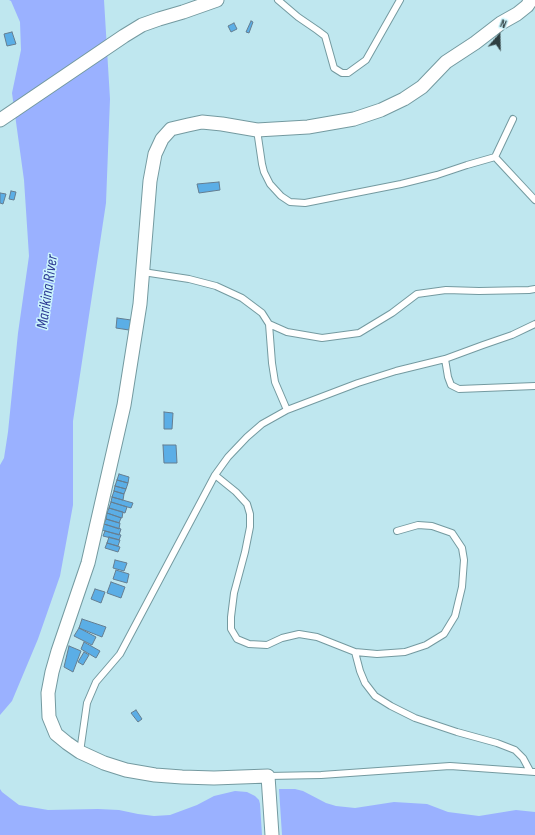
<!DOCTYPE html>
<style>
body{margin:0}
#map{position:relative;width:535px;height:835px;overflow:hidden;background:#bfe7ef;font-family:"Sofia Sans Condensed",sans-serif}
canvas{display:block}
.north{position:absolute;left:479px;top:16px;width:40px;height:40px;-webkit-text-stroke:3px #ccf5fc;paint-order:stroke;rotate:20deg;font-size:11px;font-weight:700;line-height:16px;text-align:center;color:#2e3e40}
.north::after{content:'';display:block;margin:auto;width:14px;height:18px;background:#2e3e40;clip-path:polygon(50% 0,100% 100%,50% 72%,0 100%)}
</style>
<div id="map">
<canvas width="535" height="835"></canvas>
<div class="north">N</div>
</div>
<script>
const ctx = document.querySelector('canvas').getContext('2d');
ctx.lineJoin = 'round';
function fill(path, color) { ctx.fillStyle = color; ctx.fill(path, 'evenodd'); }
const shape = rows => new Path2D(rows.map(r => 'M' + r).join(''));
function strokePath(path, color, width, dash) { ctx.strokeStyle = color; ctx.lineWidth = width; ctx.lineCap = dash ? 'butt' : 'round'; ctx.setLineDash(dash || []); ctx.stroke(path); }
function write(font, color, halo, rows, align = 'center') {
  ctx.font = font + ' "Sofia Sans Condensed",sans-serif'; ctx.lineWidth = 3; ctx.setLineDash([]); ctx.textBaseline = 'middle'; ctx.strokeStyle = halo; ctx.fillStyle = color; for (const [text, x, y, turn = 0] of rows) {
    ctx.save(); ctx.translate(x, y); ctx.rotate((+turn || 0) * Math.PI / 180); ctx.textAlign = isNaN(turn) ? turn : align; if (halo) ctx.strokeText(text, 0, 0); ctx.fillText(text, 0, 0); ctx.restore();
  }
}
const water = shape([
 [9,0,104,0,110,99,106,203,73,421,73,505,60,576,38,639,12,701,0,715,0,465,4,458,8,432,18,333,29,256,24,180,12,93,21,50,20,22,11,1],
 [0,789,2,792,19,805,48,810,98,809,119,810,138,814,154,816,170,815,197,805,214,796,235,791,247,792,255,796,259,800,260,804,262,835,0,835],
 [279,789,295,789,303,791,326,803,336,806,355,808,394,802,427,804,448,812,479,816,516,810,535,812,535,835,282,835]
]);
const building = shape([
 [251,21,253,22,249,33,246,32,251,21],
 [234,23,237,29,231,32,228,26,234,23],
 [12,32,16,44,7,46,4,34,12,32],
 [219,182,220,190,199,193,197,184,219,182],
 [11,191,16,192,14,200,9,199,11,191],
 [0,193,6,194,3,204,0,203,0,193],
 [117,318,131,320,129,330,116,328,117,318],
 [164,412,173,413,172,429,164,429,164,412],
 [163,445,176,445,177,463,164,463,163,445],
 [119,474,129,477,128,483,117,480,119,474],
 [117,480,128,483,126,489,115,486,117,480],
 [115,486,126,489,124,494,114,491,115,486],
 [114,491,124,494,123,500,112,497,114,491],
 [112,497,133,503,131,508,111,502,112,497],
 [111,502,127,507,125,513,109,508,111,502],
 [109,508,123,512,122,518,107,513,109,508],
 [107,513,121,518,119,523,106,519,107,513],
 [106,519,120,523,119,529,104,524,106,519],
 [104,524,121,529,119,535,102,530,104,524],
 [105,531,121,535,119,540,103,536,105,531],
 [109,537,120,540,118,546,107,543,109,537],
 [107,543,120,547,118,552,105,548,107,543],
 [115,560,127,563,124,571,113,568,115,560],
 [116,570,129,574,127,583,113,579,116,570],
 [111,582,125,587,121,598,107,593,111,582],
 [95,589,105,592,101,603,91,599,95,589],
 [82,619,106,627,102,637,79,628,82,619],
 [79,628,96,637,92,645,74,636,79,628],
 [84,642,100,651,96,658,81,649,84,642],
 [69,646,81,651,73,672,64,667,69,646],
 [84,652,89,655,83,665,78,662,84,652],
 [136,710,142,719,138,722,131,713,136,710]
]);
const lane = shape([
 [278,0,298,17,317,30,325,36,334,68,342,73,348,73,366,60,400,0],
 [257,130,262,164,264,172,270,184,281,196,290,202,305,203,401,184,437,175,467,165,495,157,513,119],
 [495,157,535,200],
 [143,272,189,279,216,286,242,298,262,313,269,324,272,363,275,382,287,410],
 [269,324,287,332,322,338,359,333,392,313,417,294,446,290,479,291,529,290,535,289],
 [445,359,448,377,451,385,459,389,535,386],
 [215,475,236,492,247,504,250,514,250,527,245,552,234,593,231,617,231,629,237,639,249,644,267,645,282,638,299,634,317,637,355,652,377,654,405,652,426,645,444,634,455,616,462,587,464,560,462,548,452,533,432,526,418,525,397,531],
 [355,652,360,671,365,683,375,696,391,706,415,718,457,732,497,743,515,750,523,758,530,771],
 [80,752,87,703,96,682,120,654,215,475,228,457,247,437,262,424,287,410,358,383,396,371,445,359,483,345,512,335,535,324],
 [268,776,321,775,450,766,535,772]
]);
const street = shape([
 [0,120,124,36,142,25,159,19,183,12,217,0],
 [272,835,268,776,214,778,182,777,155,775,126,770,104,763,80,752,67,743,56,734,49,717,48,693,52,672,58,651,88,563,124,405,140,304,150,181,155,154,162,139,171,129,188,125,202,122,222,124,257,130,308,127,354,119,381,110,404,99,422,87,446,62,475,43,501,23,517,14,527,6,531,0]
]);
const waterNames = [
 ["Marikina River",48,292,-82]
];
fill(water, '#9ab1ff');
fill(building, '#5baee6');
strokePath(building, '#647e91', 1);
strokePath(lane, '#749aa0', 8);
strokePath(street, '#749aa0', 15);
strokePath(lane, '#fff', 6);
strokePath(street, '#fff', 13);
write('italic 16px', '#2e3c95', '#ccf5fc', waterNames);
</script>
